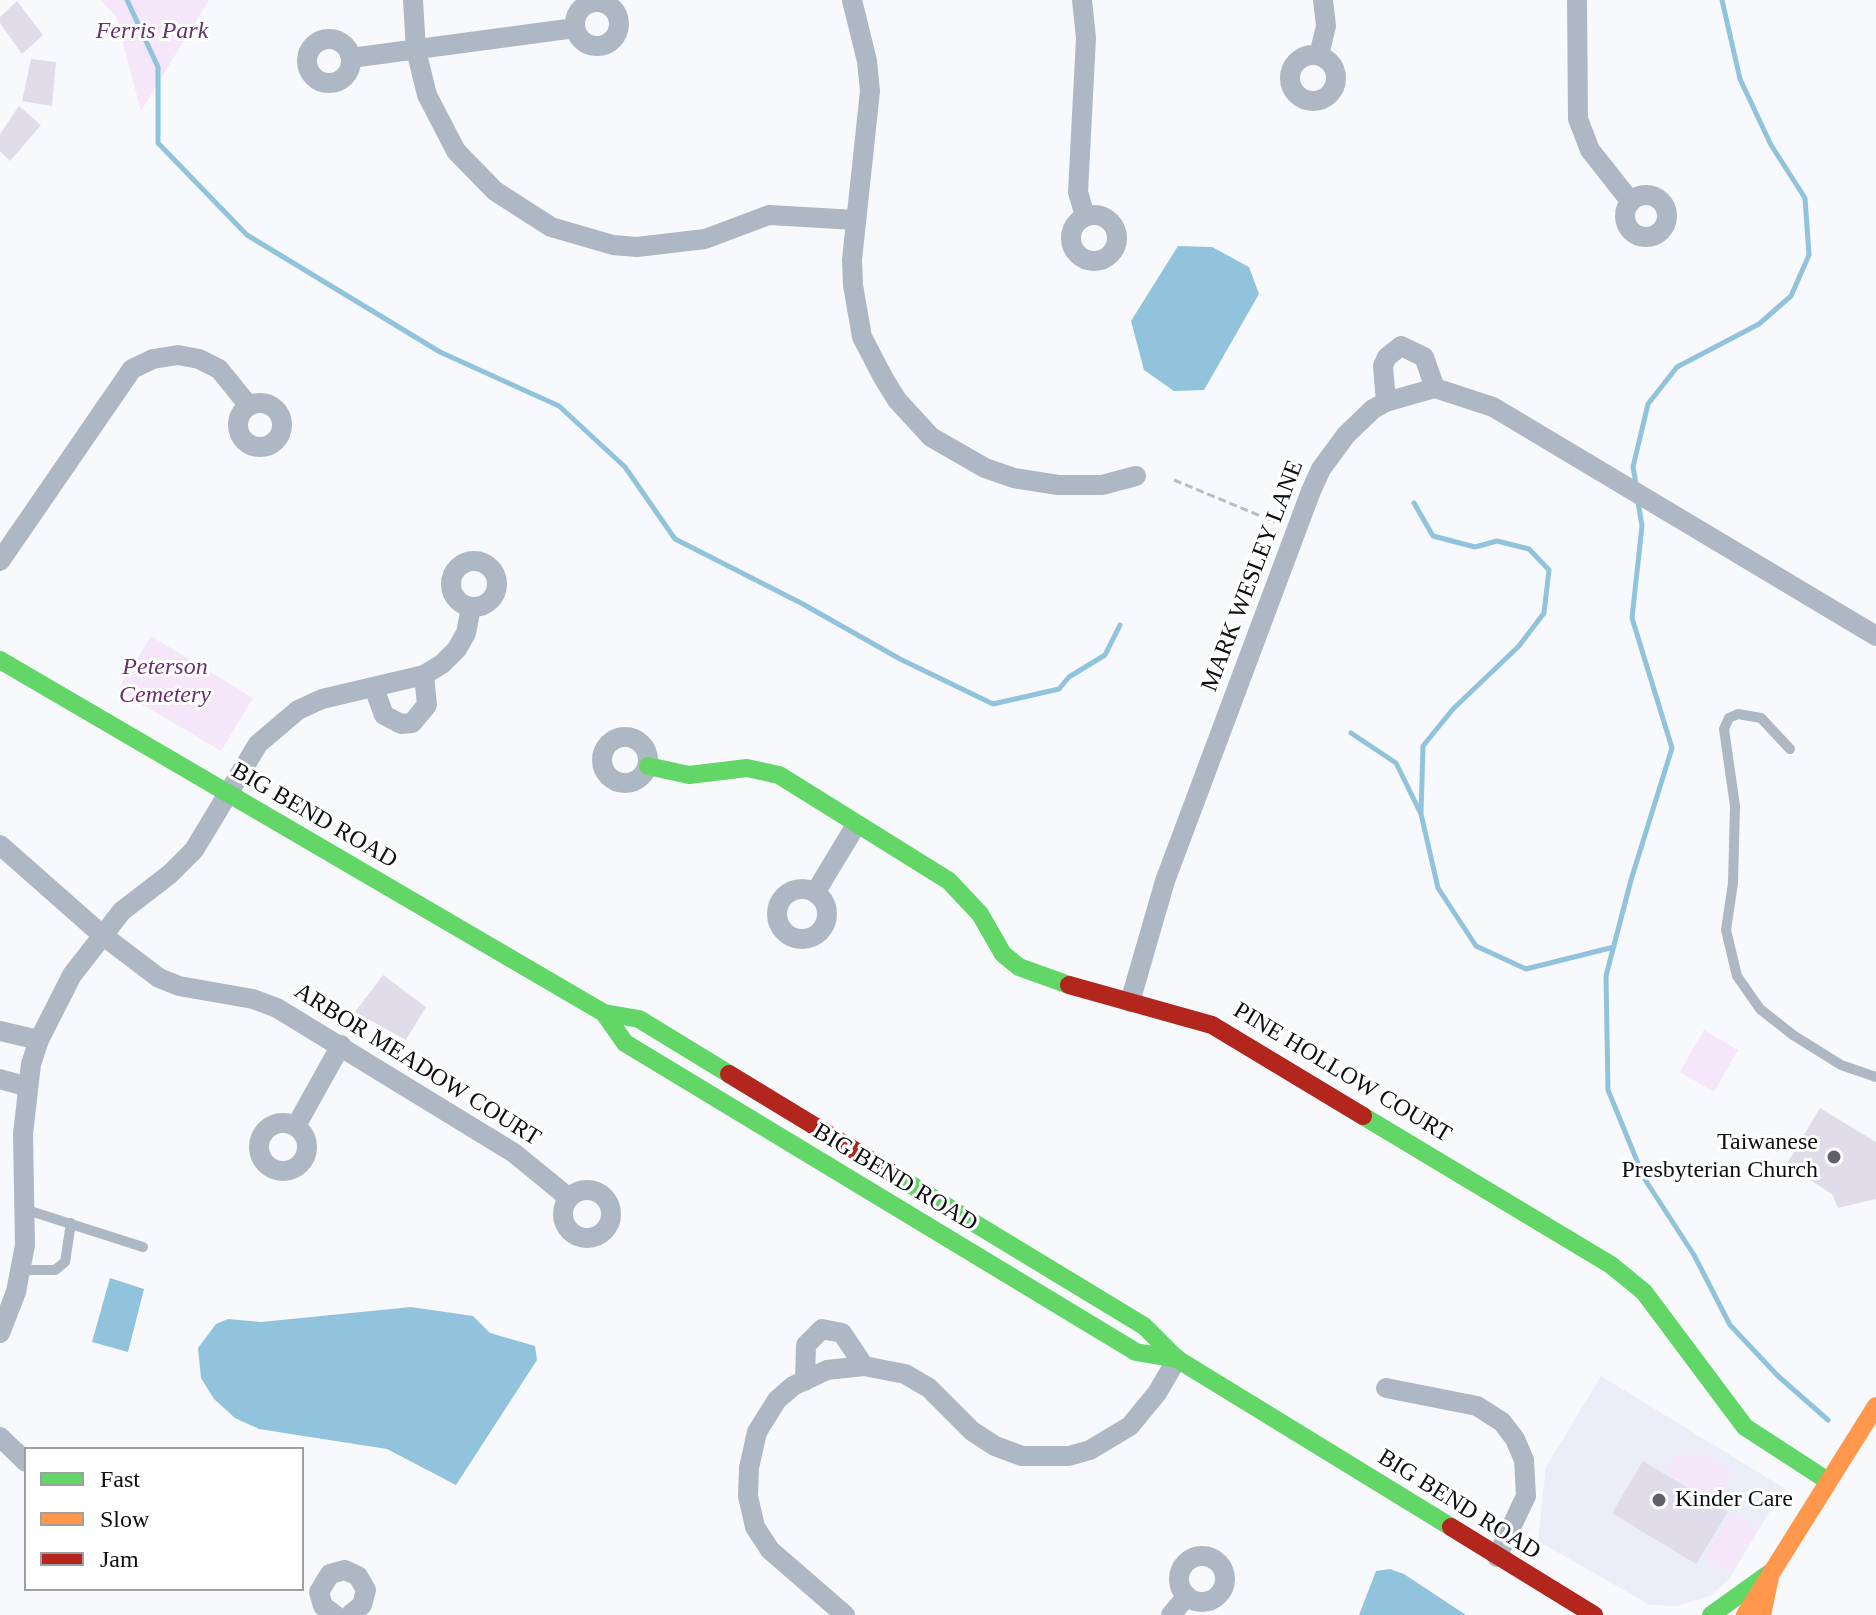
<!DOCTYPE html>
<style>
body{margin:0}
#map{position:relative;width:1876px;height:1615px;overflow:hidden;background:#f8f9fd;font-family:"Times New Roman",serif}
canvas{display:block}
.legend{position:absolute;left:24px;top:1447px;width:280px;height:144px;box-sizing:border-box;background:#fff;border:2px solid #9f9fa1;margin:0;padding:10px 14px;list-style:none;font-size:24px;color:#0e0f14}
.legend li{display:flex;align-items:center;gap:16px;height:40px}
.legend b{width:40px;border:2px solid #9f9fa1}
</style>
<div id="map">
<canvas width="1876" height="1615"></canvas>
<ul class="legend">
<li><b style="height:10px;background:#63d668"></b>Fast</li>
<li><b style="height:10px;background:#ff974d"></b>Slow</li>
<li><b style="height:10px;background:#b3261e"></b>Jam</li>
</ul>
</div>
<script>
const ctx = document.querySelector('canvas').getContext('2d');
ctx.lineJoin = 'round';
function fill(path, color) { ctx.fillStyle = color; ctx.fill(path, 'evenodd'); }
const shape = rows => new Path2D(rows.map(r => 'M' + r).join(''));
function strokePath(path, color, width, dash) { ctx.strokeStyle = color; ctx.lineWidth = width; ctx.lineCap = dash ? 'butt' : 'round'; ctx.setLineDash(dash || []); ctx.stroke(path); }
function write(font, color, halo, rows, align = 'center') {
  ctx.font = font + ' "Times New Roman",serif'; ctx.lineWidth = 6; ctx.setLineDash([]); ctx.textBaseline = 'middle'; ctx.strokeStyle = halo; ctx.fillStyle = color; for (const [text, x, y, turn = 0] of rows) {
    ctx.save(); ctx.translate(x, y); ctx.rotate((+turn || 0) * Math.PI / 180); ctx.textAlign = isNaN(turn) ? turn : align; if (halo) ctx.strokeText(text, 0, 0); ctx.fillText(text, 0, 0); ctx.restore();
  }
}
const built = shape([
 [1601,1376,1784,1488,1729,1579,1710,1596,1677,1606,1650,1605,1538,1541,1546,1467]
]);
const green = shape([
 [101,0,209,0,141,111,116,17],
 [151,636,253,698,221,751,118,690],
 [1704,1030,1738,1050,1714,1092,1680,1072],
 [1677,1452,1698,1457,1707,1454,1731,1468,1731,1478,1724,1484,1728,1494,1722,1505,1665,1471],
 [1732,1512,1752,1525,1755,1532,1733,1568,1725,1571,1705,1558]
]);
const water = shape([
 [1178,246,1212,247,1249,267,1259,294,1204,390,1174,391,1144,370,1131,321],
 [110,1278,144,1289,128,1352,92,1342],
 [411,1307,473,1316,490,1333,535,1346,537,1360,456,1485,387,1449,259,1429,235,1418,214,1399,201,1378,198,1348,216,1324,228,1319,261,1322],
 [1390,1569,1404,1574,1466,1615,1359,1615,1376,1571]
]);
const stream = shape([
 [127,0,158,67,158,143,247,235,440,352,559,406,625,467,675,539,801,603,900,659,993,704,1059,689,1069,677,1105,655,1120,625],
 [1636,484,1633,467,1648,404,1677,367,1759,324,1791,296,1809,255,1805,198,1771,145,1740,79,1722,0],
 [1638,502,1642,526,1632,618,1672,748,1631,880,1606,976,1608,1090,1644,1178,1694,1255,1730,1325,1778,1376,1828,1420],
 [1414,503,1433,536,1475,547,1497,541,1529,549,1549,570,1544,613,1519,646,1453,709,1423,746,1421,814],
 [1351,733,1396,763,1421,814,1438,888,1476,946,1526,969,1614,947]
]);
const building = shape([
 [17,1,43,35,22,54,0,23,0,17],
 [31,59,56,62,52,106,22,101],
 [19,106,41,125,10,161,0,151,0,134],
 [383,975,426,1007,406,1040,355,1012],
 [1820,1108,1876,1142,1876,1199,1838,1208,1832,1194,1786,1165],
 [1643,1461,1728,1512,1696,1564,1612,1513]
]);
const path = shape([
 [1174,480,1275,522]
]);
const lane = shape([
 [1790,749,1761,718,1738,714,1729,718,1724,729,1735,806,1733,883,1726,930,1737,976,1760,1009,1793,1035,1841,1065,1876,1077],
 [27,1210,143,1247],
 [20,1270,55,1270,65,1262,71,1223]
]);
const street = shape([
 [413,0,416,50,427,95,456,151,495,191,551,227,613,245,637,247,705,239,769,215,856,220],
 [852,0,867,61,870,91,852,260,853,285,862,337,884,379,897,400,931,437,985,468,1014,478,1058,485,1102,485,1136,476],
 [1082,0,1086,38,1078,192,1085,216],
 [1577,0,1578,119,1590,150,1631,202],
 '575 24a22 22 0 1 1 44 0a22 22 0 1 1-44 0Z',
 '307 61a22 22 0 1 1 44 0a22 22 0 1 1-44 0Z',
 '1290 78a23 23 0 1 1 46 0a23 23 0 1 1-46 0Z',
 [1319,55,1326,26,1323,0],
 [351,58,575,28],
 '1625 216a21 21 0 1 1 42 0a21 21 0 1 1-42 0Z',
 '1071 238a23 23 0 1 1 46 0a23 23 0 1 1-46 0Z',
 [1386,402,1383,366,1387,357,1401,346,1424,357,1435,388],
 '238 425a22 22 0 1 1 44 0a22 22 0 1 1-44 0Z',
 '451 584a23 23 0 1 1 46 0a23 23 0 1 1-46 0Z',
 [0,561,132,369,153,359,178,355,199,359,219,369,249,406],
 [374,688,384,715,401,724,412,723,427,705,424,675],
 '602 760a23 23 0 1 1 46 0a23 23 0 1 1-46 0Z',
 [0,845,101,934,159,978,179,986,253,999,277,1008,514,1153,569,1198],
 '777 914a25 25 0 1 1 50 0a25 25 0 1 1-50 0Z',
 [815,893,856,825],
 [1130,1002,1165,881,1311,491,1321,469,1346,435,1373,409,1386,402,1435,388,1493,407,1876,636],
 [0,1031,39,1040],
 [0,1079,28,1087],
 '259 1147a24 24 0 1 1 48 0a24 24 0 1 1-48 0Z',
 [296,1126,341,1045],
 '563 1214a24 24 0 1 1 48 0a24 24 0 1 1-48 0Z',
 [0,1333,16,1292,25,1245,23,1134,31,1064,39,1040,72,975,122,911,170,874,194,850,258,744,298,710,322,699,424,675,442,664,457,649,466,633,471,607],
 [805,1381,806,1345,822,1329,842,1333,864,1366],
 [1386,1388,1477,1406,1502,1422,1515,1439,1524,1460,1526,1496,1497,1557],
 [0,1437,26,1462],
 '1179 1579a23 23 0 1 1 46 0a23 23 0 1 1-46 0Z',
 [335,1615,323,1606,319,1592,330,1574,345,1570,358,1576,366,1590,362,1605,350,1615],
 [845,1615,770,1550,755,1527,748,1496,749,1468,757,1432,777,1400,793,1386,827,1370,864,1366,905,1374,929,1388,972,1431,995,1446,1022,1456,1069,1456,1090,1450,1130,1426,1157,1393,1177,1359],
 [1171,1615,1187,1596]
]);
const fast = shape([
 [0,660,604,1013,639,1019,729,1074],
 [648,766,689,775,747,768,779,775,949,881,980,914,1003,954,1019,967,1069,985],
 [604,1013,625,1043,1136,1352,1177,1359],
 [1363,1116,1611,1265,1644,1292,1745,1427,1828,1481],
 [895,1175,1144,1326,1177,1359,1451,1527],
 [1711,1615,1771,1572]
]);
const slow = shape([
 [1745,1615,1876,1406],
 [1762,1615,1771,1572]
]);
const jam = shape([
 [1069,985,1212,1025,1363,1116],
 [729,1074,895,1175],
 [1451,1527,1594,1615]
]);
const markers = [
 [1834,1157,8,"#606166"],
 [1659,1500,8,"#606166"]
];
const parkNames = [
 ["Ferris Park",152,32],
 ["Peterson",165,668],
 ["Cemetery",165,696]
];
const streetNames = [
 ["MARK WESLEY LANE",1253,576,-69],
 ["BIG BEND ROAD",314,816,30],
 ["ARBOR MEADOW COURT",417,1065,32],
 ["PINE HOLLOW COURT",1342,1073,31],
 ["BIG BEND ROAD",895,1178,31],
 ["BIG BEND ROAD",1459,1505,32]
];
const poiNames = [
 ["Taiwanese",1818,1143],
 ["Presbyterian Church",1818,1171],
 ["Kinder Care",1675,1500,"left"]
];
fill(built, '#ebedf9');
fill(green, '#f6e6f9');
fill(water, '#92c3dc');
strokePath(stream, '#92c3dc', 5);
fill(building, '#e0dcea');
strokePath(path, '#b8bec5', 3, [8, 4]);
strokePath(lane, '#aeb8c4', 10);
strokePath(street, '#aeb8c4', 20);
strokePath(fast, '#63d668', 18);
strokePath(slow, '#ff974d', 18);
strokePath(jam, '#b3261e', 18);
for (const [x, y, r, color] of markers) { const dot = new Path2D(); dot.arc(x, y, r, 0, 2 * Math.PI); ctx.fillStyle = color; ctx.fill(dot); strokePath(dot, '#fff', 3); }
write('italic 24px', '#69306d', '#fff', parkNames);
write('24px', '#0e0f14', '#fff', streetNames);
write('24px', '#0e0f14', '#fff', poiNames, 'right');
</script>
